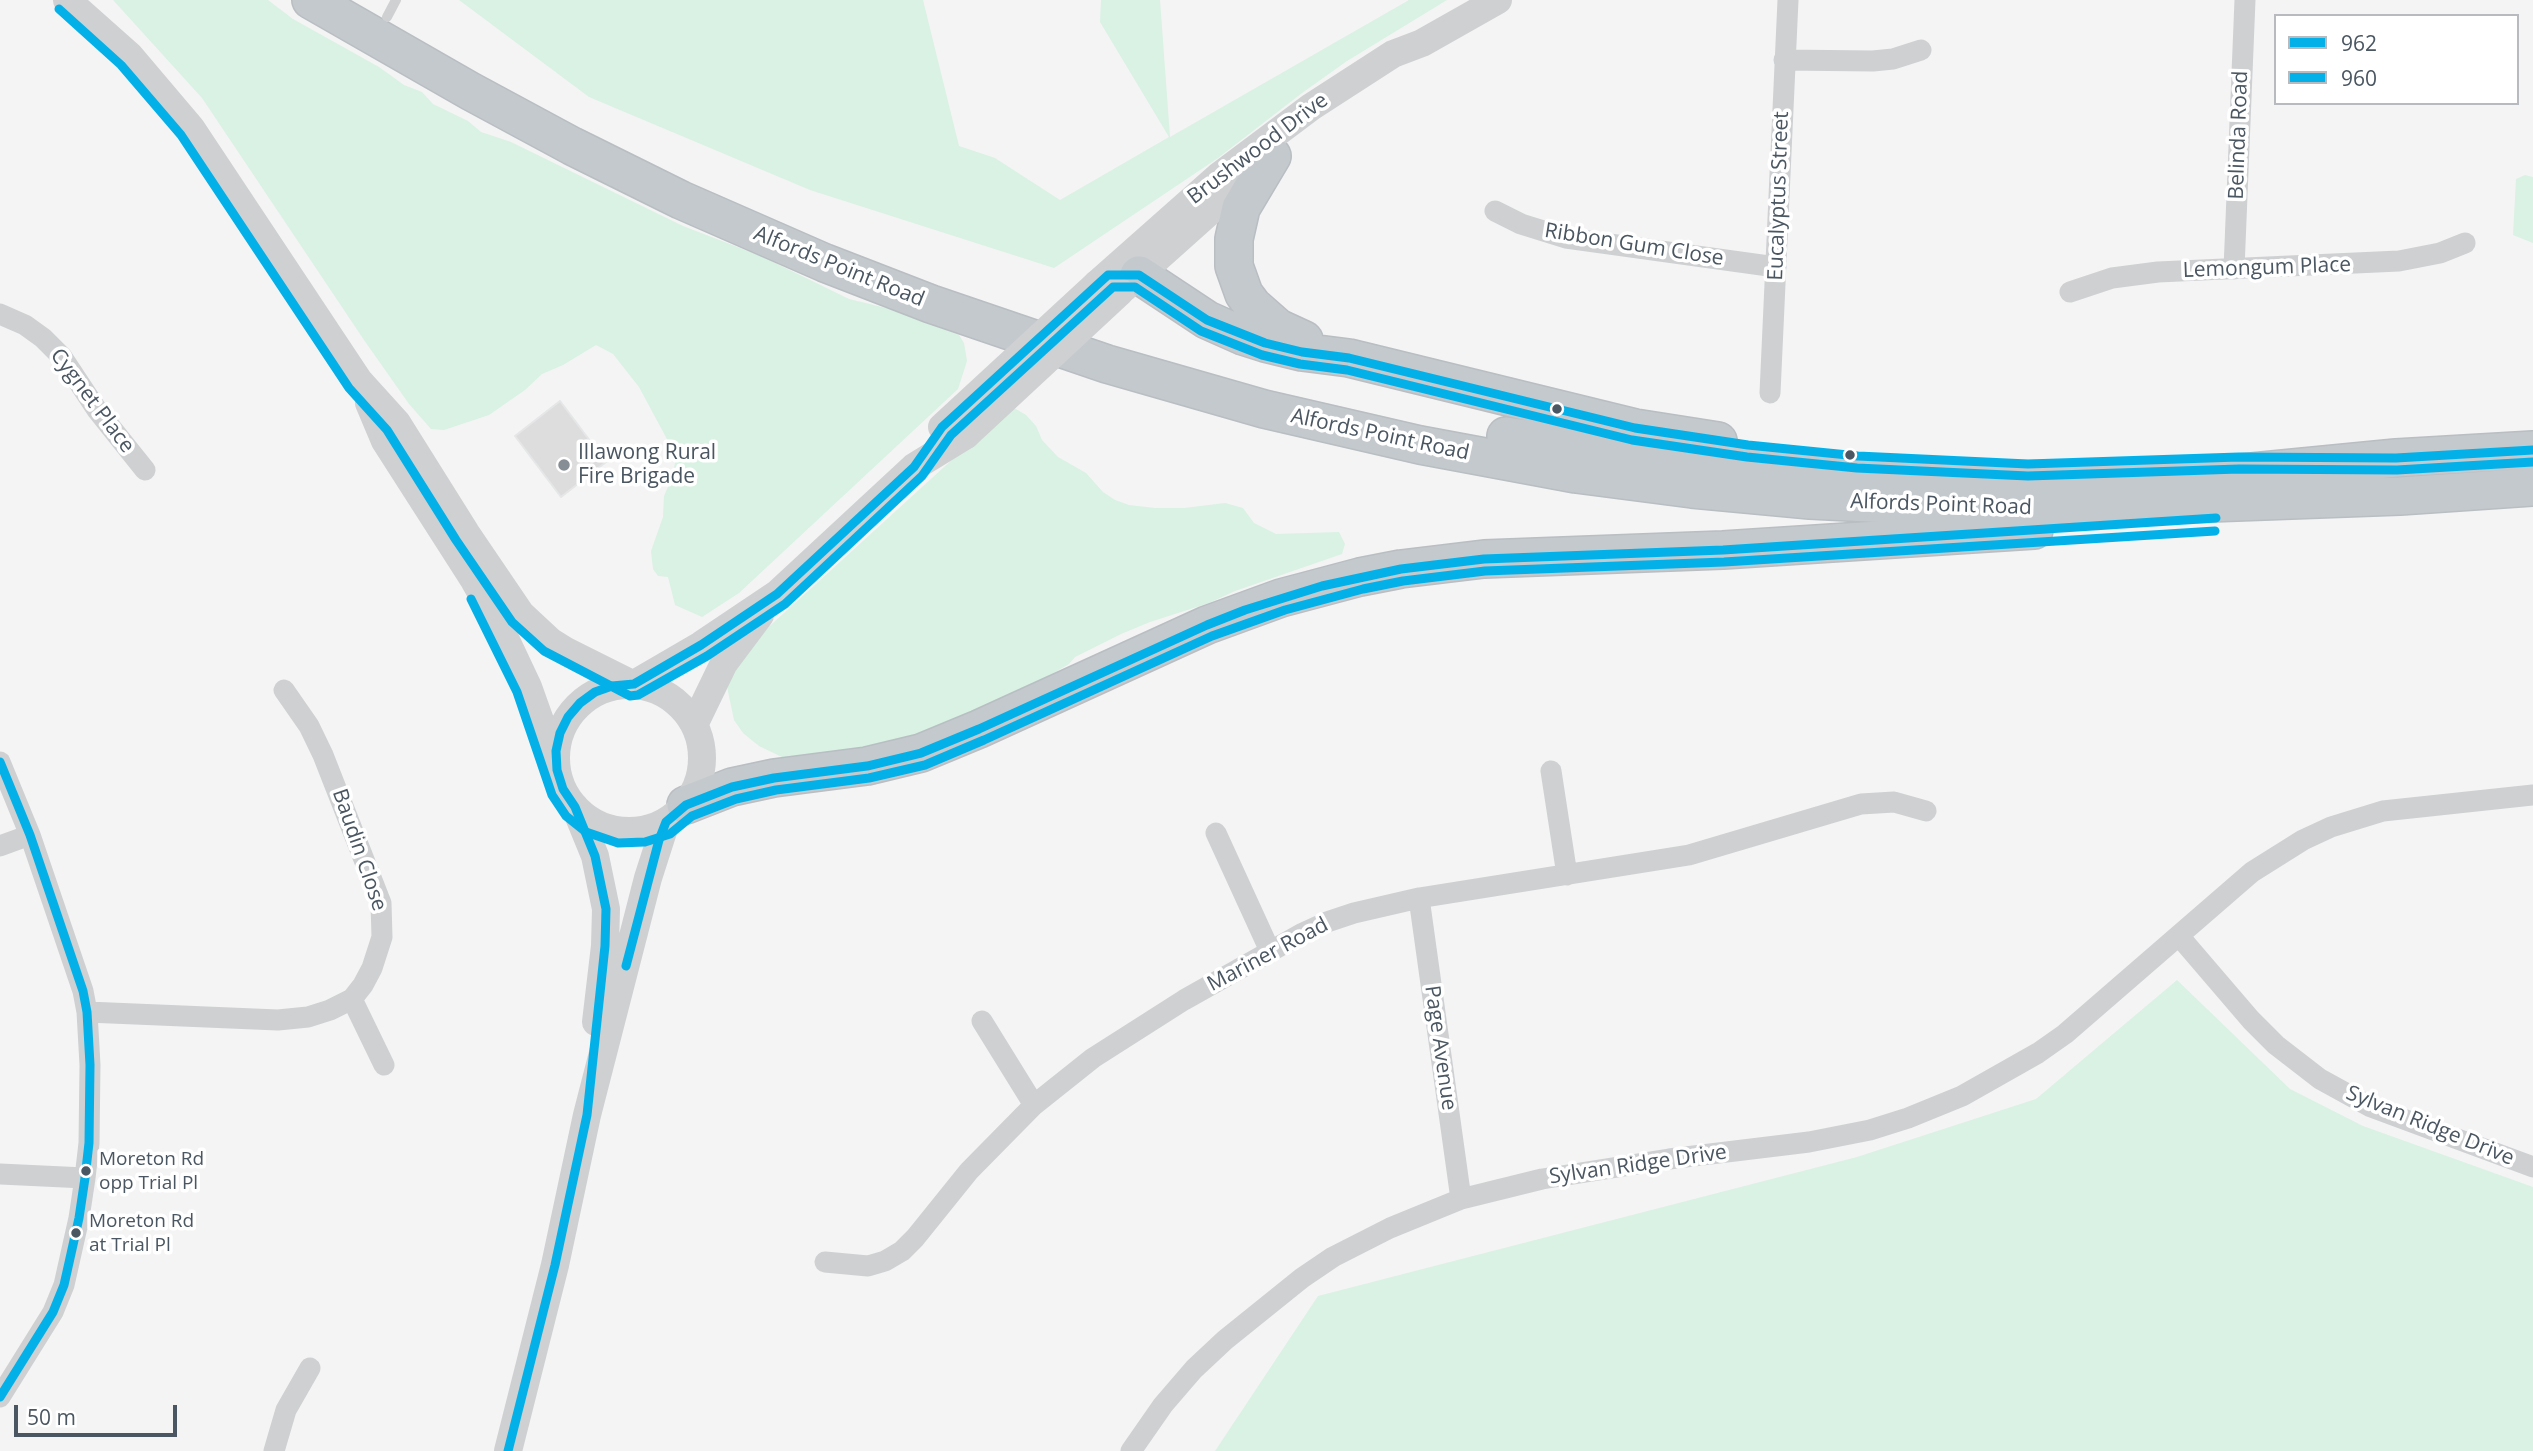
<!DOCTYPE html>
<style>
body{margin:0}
#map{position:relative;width:2533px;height:1451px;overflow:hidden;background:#f4f4f4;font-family:"Open Sans",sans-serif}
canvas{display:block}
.legend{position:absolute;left:2274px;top:14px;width:245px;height:91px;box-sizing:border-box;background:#fff;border:2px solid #b7bbc0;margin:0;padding:9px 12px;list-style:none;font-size:21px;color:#4a5661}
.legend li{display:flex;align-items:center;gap:14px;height:35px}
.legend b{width:35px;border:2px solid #b7bbc0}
.scale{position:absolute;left:14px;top:1405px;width:163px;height:32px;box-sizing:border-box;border:4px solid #4a5661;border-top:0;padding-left:9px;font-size:21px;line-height:24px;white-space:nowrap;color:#4a5661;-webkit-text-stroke:5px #fff;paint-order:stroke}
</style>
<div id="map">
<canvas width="2533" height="1451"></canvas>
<ul class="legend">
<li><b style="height:9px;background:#04b0e8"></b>962</li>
<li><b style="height:9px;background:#04b0e8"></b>960</li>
</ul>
<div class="scale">50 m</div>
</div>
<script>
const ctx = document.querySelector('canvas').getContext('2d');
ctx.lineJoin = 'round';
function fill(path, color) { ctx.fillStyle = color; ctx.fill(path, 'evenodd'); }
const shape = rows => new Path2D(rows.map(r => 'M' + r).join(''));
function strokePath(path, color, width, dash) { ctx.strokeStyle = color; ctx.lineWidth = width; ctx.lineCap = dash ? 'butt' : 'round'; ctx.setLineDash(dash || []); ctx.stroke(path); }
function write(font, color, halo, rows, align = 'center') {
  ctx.font = font + ' "Open Sans",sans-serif'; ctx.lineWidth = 7; ctx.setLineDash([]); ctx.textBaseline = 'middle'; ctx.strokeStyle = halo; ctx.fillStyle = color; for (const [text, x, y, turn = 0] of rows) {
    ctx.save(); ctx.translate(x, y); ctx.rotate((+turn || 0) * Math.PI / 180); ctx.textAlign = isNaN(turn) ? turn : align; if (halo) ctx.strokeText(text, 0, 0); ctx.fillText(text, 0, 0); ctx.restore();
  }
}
const green = shape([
 [113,0,268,0,293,19,379,67,404,85,422,92,433,104,468,121,481,132,511,142,683,226,761,256,849,299,890,309,959,335,964,343,967,361,958,389,739,593,702,617,675,605,668,577,658,576,653,569,651,551,663,517,664,496,673,475,676,456,639,387,613,354,596,345,563,365,542,374,525,390,489,415,444,430,431,429,409,404,364,340,202,98],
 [459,0,923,0,959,146,995,158,1060,200,1169,137,1100,22,1101,0,1160,0,1170,137,1409,0,1447,0,1347,61,1302,93,1218,158,1054,268,810,190,589,97],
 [2525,175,2533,177,2533,243,2513,235,2516,179],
 [1011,406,1026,415,1036,426,1042,440,1058,457,1086,473,1103,492,1115,500,1129,505,1155,508,1184,508,1225,503,1243,508,1254,523,1276,534,1339,532,1345,544,1342,554,1235,591,1209,603,1150,622,1121,634,1075,657,1069,664,1047,677,902,745,786,759,759,746,743,733,734,720,726,682,762,633],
 [2177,980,2290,1089,2363,1126,2533,1187,2533,1451,1215,1451,1318,1296,1857,1157,2036,1099]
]);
const building = shape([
 [560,401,606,462,561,497,515,436,560,401]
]);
const service = shape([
 [387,17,396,0]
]);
const minor = shape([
 [1784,60,1873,61,1893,59,1921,50],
 [1495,211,1521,224,1566,238,1776,267],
 [2234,269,2245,0],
 [2070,292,2112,278,2158,272,2399,261,2440,253,2465,243],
 [0,314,25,325,43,338,62,357,97,410,145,470],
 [1770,393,1788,0],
 [0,762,30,835,83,991,87,1012,90,1065,89,1143,85,1178,79,1218,64,1285,53,1312,0,1397],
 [1551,771,1567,875],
 [1216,833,1270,951],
 [0,846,30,835],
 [1419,898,1461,1199],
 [2179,936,2251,1020,2276,1045,2320,1079,2371,1107,2533,1167],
 [352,999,384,1065],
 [87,1012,278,1020,308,1017,330,1010,352,999,363,985,372,968,382,937,381,903,323,755,309,726,284,690],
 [982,1021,1034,1105],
 [0,1174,85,1178],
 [825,1262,868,1266,885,1261,902,1251,915,1238,969,1171,1034,1105,1093,1058,1184,1000,1303,933,1327,922,1354,913,1419,898,1689,855,1861,804,1894,802,1926,811],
 [274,1451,286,1410,310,1368],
 [1131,1451,1163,1405,1194,1369,1225,1340,1302,1278,1333,1257,1390,1228,1461,1199,1542,1179,1669,1159,1809,1142,1870,1130,1908,1118,1962,1096,2038,1053,2065,1034,2252,872,2303,840,2331,827,2383,811,2533,795]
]);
const tertiary = shape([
 [67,0,130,56,191,128,359,381,397,423,466,533,521,614,550,641,566,651,632,684],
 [1097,284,1219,176,1311,107,1393,54,1422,43,1498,0],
 [1124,288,1256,170],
 [369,403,385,441,474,580,495,617,528,687,554,760],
 [634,684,701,645,777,594,914,467,966,435],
 '556 758a73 73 0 1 1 146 0a73 73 0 1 1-146 0Z',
 [695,723,724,663,760,615],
 [575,807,595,856,606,909,605,946,596,1022],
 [508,1451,555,1265,587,1115,648,878,666,822]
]);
const trunk = shape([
 [311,0,470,91,572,146,681,200,825,263,931,304,1107,364,1264,409,1420,445,1576,474,1692,489,1810,500,1927,506,2007,508,2129,506,2400,496,2533,487],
 [1272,156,1241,208,1234,239,1234,266,1244,294,1253,306,1278,328,1304,340],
 [1139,275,1207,320,1243,336,1265,343,1302,352,1349,358,1635,428,1718,441],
 [1506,436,1615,453,1770,470,1886,477,2005,480,2124,479,2242,473,2396,458,2533,450],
 [686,805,732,787,774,778,867,766,921,753,979,729,1207,625,1281,598,1360,577,1401,569,1484,559,1723,550,2034,530]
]);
const tertiaryBridge = shape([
 [942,427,1097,284],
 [966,435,1120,292]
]);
const bus1 = shape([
 [0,762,30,835,83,991,87,1012,90,1065,89,1143,85,1178,79,1218,64,1285,53,1312,0,1397],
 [626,966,659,840,666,822,686,805,732,787,774,778,867,766,921,753,979,729,1207,625,1245,610,1322,586,1401,569,1484,559,1723,550,2216,518],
 [508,1451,555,1265,587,1115,605,946,606,909,595,856,575,807,563,789,557,770,556,751,560,733,568,717,580,703,595,692,612,686,634,684,701,645,777,594,914,467,942,427,1108,275,1139,275,1207,320,1265,343,1302,352,1349,358,1635,428,1748,445,1858,456,2028,464,2239,457,2396,458,2533,450]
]);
const bus2 = shape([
 [59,9,121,65,181,135,349,388,387,430,456,540,512,622,544,651,630,696,638,695,707,656,785,604,922,476,951,435,1113,287,1135,287,1201,331,1262,355,1300,364,1347,370,1632,440,1747,457,1857,468,2028,476,2239,469,2397,470,2533,462],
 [471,599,517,692,552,795,566,816,586,832,618,843,645,842,670,834,692,816,736,799,776,790,869,778,925,765,984,740,1212,636,1285,610,1363,589,1403,581,1485,571,1724,562,2215,531]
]);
const markers = [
 [1557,409,6,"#4a5661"],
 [1850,455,6,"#4a5661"],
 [564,465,7,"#868d94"],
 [86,1171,6,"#4a5661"],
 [76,1233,6,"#4a5661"]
];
const busNames = [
 ["Moreton Rd",99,1160],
 ["opp Trial Pl",99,1184],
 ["Moreton Rd",89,1222],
 ["at Trial Pl",89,1246]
];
const streetNames = [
 ["Belinda Road",2239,135,-88],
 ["Brushwood Drive",1258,149,-37],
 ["Eucalyptus Street",1779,196,-88],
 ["Ribbon Gum Close",1634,245,9],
 ["Alfords Point Road",839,267,22],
 ["Lemongum Place",2267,268,-2],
 ["Cygnet Place",92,401,53],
 ["Alfords Point Road",1380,435,12],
 ["Alfords Point Road",1941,505,2],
 ["Baudin Close",359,850,71],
 ["Mariner Road",1268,955,-28],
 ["Page Avenue",1440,1048,82],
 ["Sylvan Ridge Drive",2430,1126,22],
 ["Sylvan Ridge Drive",1638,1165,-8]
];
const poiNames = [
 ["Illawong Rural",578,453],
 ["Fire Brigade",578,477]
];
fill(green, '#d9f2e3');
fill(building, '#ddddde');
strokePath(building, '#e5e6e7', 2);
strokePath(trunk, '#b9bec3', 40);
strokePath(service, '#ced0d2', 10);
strokePath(minor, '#ced0d2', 21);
strokePath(tertiary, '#ced0d2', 28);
strokePath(trunk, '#c4c9cd', 37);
strokePath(tertiaryBridge, '#ced0d2', 28);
strokePath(bus1, '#04b0e8', 9);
strokePath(bus2, '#04b0e8', 9);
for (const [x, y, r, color] of markers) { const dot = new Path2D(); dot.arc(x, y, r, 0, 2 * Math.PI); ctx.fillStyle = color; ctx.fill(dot); strokePath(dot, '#fff', 2.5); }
write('19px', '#4a5661', '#fff', busNames, 'left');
write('21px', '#4a5661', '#fff', streetNames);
write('21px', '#4a5661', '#fff', poiNames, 'left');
</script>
